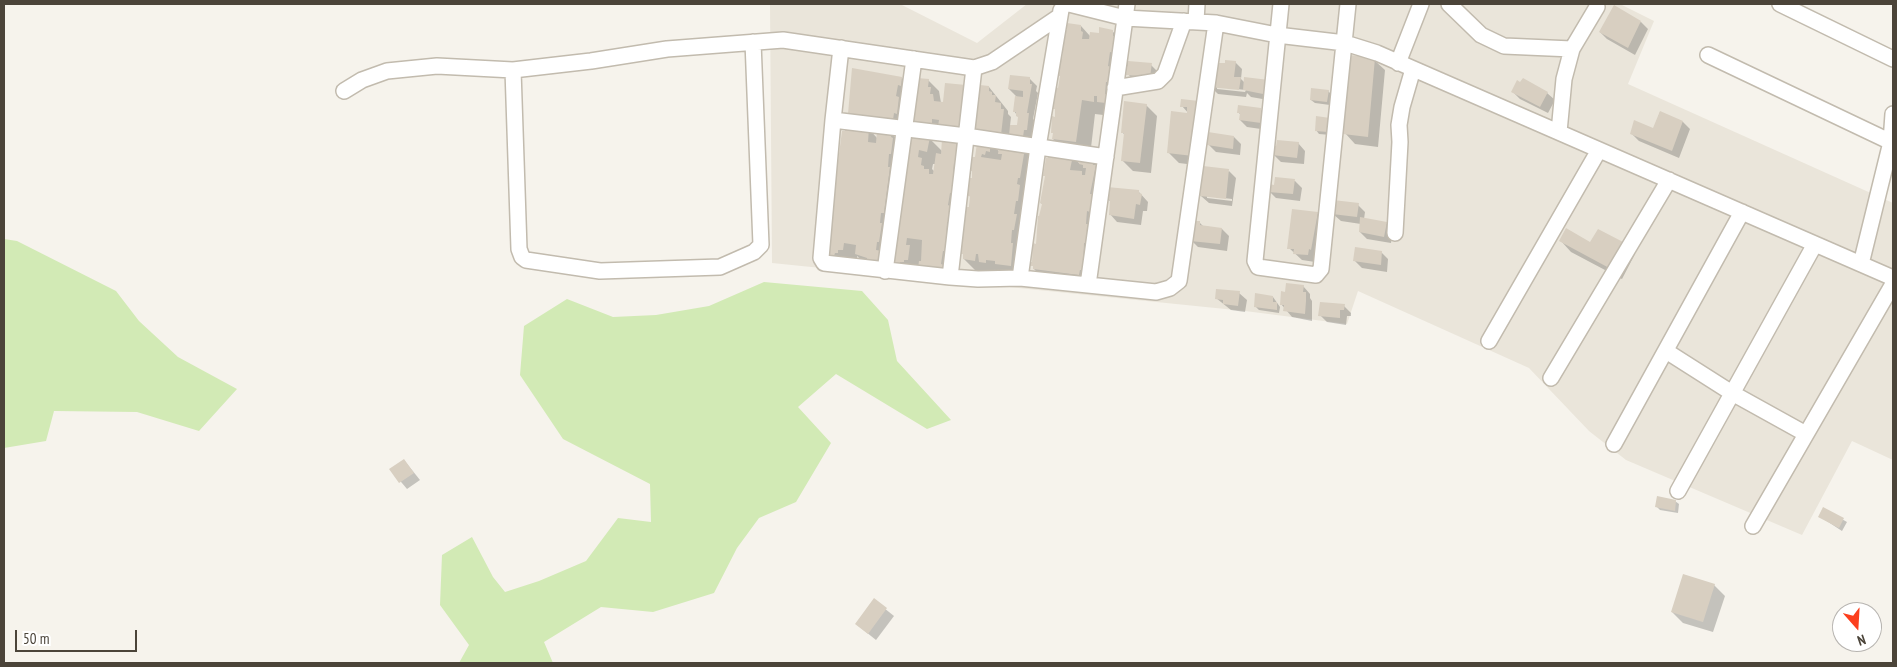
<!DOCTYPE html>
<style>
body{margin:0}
#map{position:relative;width:1897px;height:667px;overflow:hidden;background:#f6f3ec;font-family:"PT Sans Narrow",sans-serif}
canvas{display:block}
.frame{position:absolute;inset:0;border:5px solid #4b4439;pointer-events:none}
.north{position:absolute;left:1832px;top:602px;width:50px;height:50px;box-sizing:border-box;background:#fff;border:1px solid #b7b4b0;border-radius:50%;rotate:161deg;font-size:14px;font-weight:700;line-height:20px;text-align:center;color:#4b4439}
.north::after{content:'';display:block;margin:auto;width:18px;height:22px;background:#fc3f1d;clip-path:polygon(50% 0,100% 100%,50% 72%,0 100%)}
.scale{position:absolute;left:15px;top:630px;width:122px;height:22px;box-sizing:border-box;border:2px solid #4b4439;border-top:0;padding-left:6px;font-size:15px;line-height:18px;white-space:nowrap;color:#4b4439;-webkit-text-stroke:4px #fff;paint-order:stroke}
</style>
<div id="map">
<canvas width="1897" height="667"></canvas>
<div class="frame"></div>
<div class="north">N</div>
<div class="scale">50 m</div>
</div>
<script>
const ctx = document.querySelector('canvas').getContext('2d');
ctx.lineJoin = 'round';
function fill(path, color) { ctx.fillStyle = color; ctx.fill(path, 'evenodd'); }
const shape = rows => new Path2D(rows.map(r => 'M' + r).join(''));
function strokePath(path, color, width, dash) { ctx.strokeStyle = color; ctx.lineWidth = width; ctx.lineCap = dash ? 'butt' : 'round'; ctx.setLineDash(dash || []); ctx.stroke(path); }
const residential = shape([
 [770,4,900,4,977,43,1027,4,1620,4,1654,21,1628,84,1893,203,1893,460,1852,441,1802,535,1626,460,1589,431,1529,368,1358,291,1347,324,1245,311,772,263]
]);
const green = shape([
 [4,239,17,241,116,291,139,321,178,357,237,389,199,431,137,412,54,411,46,441,4,448],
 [764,282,862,291,888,320,897,361,951,420,927,429,836,374,798,407,831,443,796,502,759,518,737,548,714,593,653,612,601,607,544,642,553,663,459,663,469,645,440,605,442,555,472,537,493,577,505,592,539,581,586,561,618,518,651,522,650,484,563,439,520,375,524,326,567,299,613,317,656,315,709,306]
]);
const shadow = shape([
 [1641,22,1648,29,1635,55,1607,39,1600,32],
 [1081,26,1090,36,1112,31,1127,45,1128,51,1127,62,1151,65,1158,72,1157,84,1135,82,1128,74,1129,67,1124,66,1122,79,1125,82,1123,96,1120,95,1118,107,1121,110,1120,117,1095,114,1090,156,1068,153,1053,139,1063,60],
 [1374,60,1385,70,1378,147,1355,144,1345,133],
 [1235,62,1242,69,1241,79,1245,83,1245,78,1274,101,1251,97,1247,93,1246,97,1218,94,1211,87],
 [1217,87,1246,90,1245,92,1217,89],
 [902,78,912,89,904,130,860,124,849,114],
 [1030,79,1037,86,1036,91,1038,93,1033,119,1035,121,1034,137,1031,137,1030,143,1017,142,1009,134,1008,141,982,139,989,87,1008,111,1008,114,1011,117,1010,126,1018,127,1019,118,1014,111,1018,98,1009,89],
 [928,80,939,91,941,103,944,104,966,86,972,132,942,134,914,122],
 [1523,80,1547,93,1555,100,1548,113,1520,99,1513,92],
 [1328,91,1331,94,1330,105,1315,103,1311,100],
 [1182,100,1209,113,1203,166,1179,163,1169,153,1190,115,1182,106],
 [1146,105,1157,116,1151,173,1133,171,1122,160,1125,135,1122,132],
 [1260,109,1268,117,1268,130,1247,127,1240,120,1241,115,1238,112],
 [1660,112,1683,122,1690,129,1679,158,1639,141,1632,134,1654,129],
 [1317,118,1331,135,1319,134,1316,130],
 [869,129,877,138,891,133,905,147,929,138,942,151,957,142,971,156,970,162,972,164,976,158,978,145,993,146,1000,152,1024,150,1039,164,1024,280,995,276,989,270,989,275,978,273,964,259,964,255,961,252,959,265,957,264,956,286,871,268,857,256,857,264,841,269,827,254],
 [907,157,908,172,903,168],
 [933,164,936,164,935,172,932,169],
 [971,170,974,172,973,179,969,193,966,190,969,174,971,174],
 [903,185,906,188,903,201,901,200],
 [968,194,971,198,966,223,962,219],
 [960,236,964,236,962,253,959,250],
 [895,244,898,247,896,258,890,261],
 [1234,137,1241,144,1240,155,1216,152,1209,145],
 [1298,143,1305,151,1304,164,1281,162,1274,155],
 [1072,156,1080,164,1094,159,1108,173,1108,188,1138,191,1148,202,1147,211,1143,211,1141,225,1117,222,1110,214,1111,202,1106,197,1100,256,1098,256,1096,284,1048,283,1034,269,1043,205,1041,203],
 [1229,171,1236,178,1232,206,1209,203,1201,196],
 [1207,196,1232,199,1232,201,1207,198],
 [1276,179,1295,181,1302,188,1300,201,1276,198,1269,191,1275,186],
 [1358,205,1365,212,1364,219,1386,223,1393,230,1391,243,1367,239,1360,232,1361,224,1341,221,1333,214],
 [1317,213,1324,220,1315,262,1302,260,1289,248],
 [1200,223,1203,226,1222,229,1229,236,1227,251,1198,247,1191,240],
 [1561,241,1625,244,1635,254,1622,279,1571,252],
 [1381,252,1388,259,1387,272,1362,268,1355,261],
 [1303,286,1310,294,1310,298,1312,301,1312,321,1292,317,1281,304,1286,293],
 [1239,293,1247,300,1245,312,1231,310,1216,298],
 [1273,297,1280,307,1279,313,1259,310,1256,307],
 [1344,306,1351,313,1351,316,1347,316,1346,325,1327,322,1320,315],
 [404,460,420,480,407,489,391,470],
 [1675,501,1679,504,1678,513,1660,510,1656,506],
 [1824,509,1847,522,1842,531,1819,516],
 [1714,585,1725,596,1713,632,1683,623,1672,612],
 [874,600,894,616,876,640,856,624]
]);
const building = shape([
 [1614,5,1641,21,1628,48,1599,32],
 [1067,23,1081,25,1081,31,1083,32,1082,39,1089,39,1090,32,1099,33,1099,27,1113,30,1113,36,1115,36,1113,53,1110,52,1108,66,1111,67,1109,82,1106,82,1105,94,1107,94,1106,103,1097,102,1097,96,1094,96,1094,102,1082,100,1076,142,1052,139,1053,133,1051,133,1052,116,1055,117,1055,109,1053,109,1056,87,1058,88,1060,76,1058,76,1059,58,1062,59,1063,49,1061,48,1064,30,1067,30],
 [1350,55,1375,58,1368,137,1343,134],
 [1225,60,1236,61,1234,77,1241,77,1239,90,1209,87,1217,63,1225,63],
 [1128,61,1152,63,1150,77,1126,75],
 [852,68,902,77,901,86,898,85,896,96,899,97,897,114,894,113,893,120,848,114],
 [1010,75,1030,77,1030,84,1032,84,1027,113,1029,113,1027,130,1024,130,1023,137,1009,135,1010,125,1017,125,1018,117,1016,116,1016,112,1013,112,1015,96,1023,97,1023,91,1008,89],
 [1244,77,1269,80,1268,95,1243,90],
 [917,78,929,79,928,87,931,87,930,94,933,94,934,101,943,102,945,83,966,85,966,93,963,93,962,122,959,122,959,128,938,126,939,120,932,119,932,124,912,122],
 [1523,78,1548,92,1540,107,1511,92,1517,80,1520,82],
 [980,85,989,86,989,91,992,92,992,95,996,95,995,102,1001,103,1001,109,1004,109,1001,135,974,132],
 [1311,88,1329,90,1327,102,1310,100],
 [1181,99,1199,101,1193,156,1167,153,1171,111,1187,113,1187,107,1180,107],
 [1124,101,1147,104,1140,163,1121,161,1124,133,1121,133],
 [1238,105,1261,108,1261,123,1239,120,1240,113,1237,113],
 [1660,111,1683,121,1672,151,1630,134,1634,120,1653,128],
 [1316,116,1330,118,1328,132,1315,131],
 [845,125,869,128,868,142,876,143,877,130,892,132,891,137,893,138,891,154,889,154,888,167,890,167,884,213,881,213,880,223,882,223,879,242,877,242,876,250,882,251,881,264,867,262,867,258,855,254,856,245,844,243,843,250,838,250,838,253,835,253,834,256,826,255,842,131,845,131],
 [1208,132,1234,136,1233,149,1207,145],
 [911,135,930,137,927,152,919,150,918,157,922,158,921,165,924,166,924,169,929,169,929,174,933,174,936,153,941,154,942,139,957,141,956,148,958,148,956,164,954,163,953,176,954,177,952,193,950,193,948,205,950,206,949,222,947,222,946,251,943,251,941,264,944,265,942,272,918,268,919,261,921,261,922,240,907,238,906,245,910,245,908,260,904,260,904,262,900,262,899,267,892,266,892,256,895,256,897,245,894,245,900,199,902,200,905,186,902,186,904,170,907,170,908,140,911,140],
 [1277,140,1299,142,1297,158,1272,155,1273,146,1276,146],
 [977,143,994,145,993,148,990,148,990,152,986,151,985,155,982,154,981,157,1001,160,1002,154,998,154,999,145,1025,148,1020,178,1018,178,1017,184,1020,185,1018,201,1016,201,1014,214,1017,214,1014,230,1012,230,1011,243,1013,243,1011,266,995,264,995,261,986,260,986,263,979,262,978,254,976,254,975,261,963,259,963,254,961,254,966,207,969,207,970,196,967,196,969,178,972,178,972,171,970,171,972,157,975,157],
 [1049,152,1073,155,1070,170,1082,171,1082,175,1085,175,1086,168,1083,168,1083,165,1079,164,1080,156,1094,158,1093,165,1096,165,1090,194,1092,194,1090,212,1087,211,1086,224,1088,224,1086,243,1084,243,1083,270,1080,270,1079,275,1033,269,1033,266,1030,266,1030,262,1032,262,1033,243,1036,244,1038,216,1039,216,1042,204,1040,203,1045,176,1043,176,1046,158,1048,158],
 [1203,166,1229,169,1226,199,1200,196],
 [1275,177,1295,179,1293,194,1268,192,1269,184,1274,185],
 [1107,187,1139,190,1139,193,1142,194,1140,205,1136,204,1134,219,1109,215,1110,200,1106,199],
 [1333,200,1359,203,1357,217,1332,214],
 [1292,209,1318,212,1311,250,1309,249,1308,255,1293,254,1294,249,1287,249],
 [1360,217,1387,222,1384,237,1359,232],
 [1193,221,1200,221,1200,225,1222,228,1220,244,1190,241],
 [1566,228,1590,242,1598,229,1625,243,1611,269,1559,241],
 [1355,247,1382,251,1381,265,1353,261],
 [1286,283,1304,285,1303,292,1306,292,1306,301,1305,314,1283,311,1284,305,1280,305,1281,291,1285,292],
 [1216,289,1240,291,1238,306,1223,304,1223,300,1215,299],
 [1255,293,1273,296,1273,302,1277,302,1277,310,1254,307],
 [1320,302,1345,304,1344,310,1340,310,1340,318,1318,316],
 [404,459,414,473,399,483,389,469],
 [1657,496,1676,500,1675,511,1655,507],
 [1823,507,1844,518,1839,528,1818,517],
 [1683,574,1715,584,1703,622,1671,612],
 [874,598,887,608,868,634,855,624]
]);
const minor = shape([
 [1069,4,1125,18,1216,23,1277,35,1345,43,1377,53,1893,278],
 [1281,4,1255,261,1258,267,1316,275,1321,269,1348,4],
 [1449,4,1481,35,1504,46,1572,49],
 [1780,4,1893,59],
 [1196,21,1197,4],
 [841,48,833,120,821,258,824,263,950,277,978,279,1020,278,1156,292,1170,288,1179,281,1216,23],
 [1708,55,1891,142],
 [1398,63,1421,4],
 [513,70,519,249,522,257,526,260,600,271,720,267,754,252,761,245,753,42],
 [1115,88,1158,81,1165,74,1184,21],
 [344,91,362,80,387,71,437,66,513,70,591,61,667,49,783,40,974,68,992,62,1060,16],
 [833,120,966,136,1106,157],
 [1559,132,1564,79,1572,49,1597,7],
 [1395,233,1400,142,1399,125,1402,107,1413,69],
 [1861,264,1891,142,1893,114],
 [885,271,914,59],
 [950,277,974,68],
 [1020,278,1038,147,1061,10],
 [1088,285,1127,4],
 [1489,341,1599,150],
 [1666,351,1732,393,1806,434],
 [1551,378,1669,180],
 [1614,444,1742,212],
 [1678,491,1815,244],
 [1753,526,1893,284]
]);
fill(residential, '#eae5da');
fill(green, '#d2eab5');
fill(shadow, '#0003');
fill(building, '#d8cfc1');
strokePath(minor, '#c2bbae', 18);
strokePath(minor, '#fff', 15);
</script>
